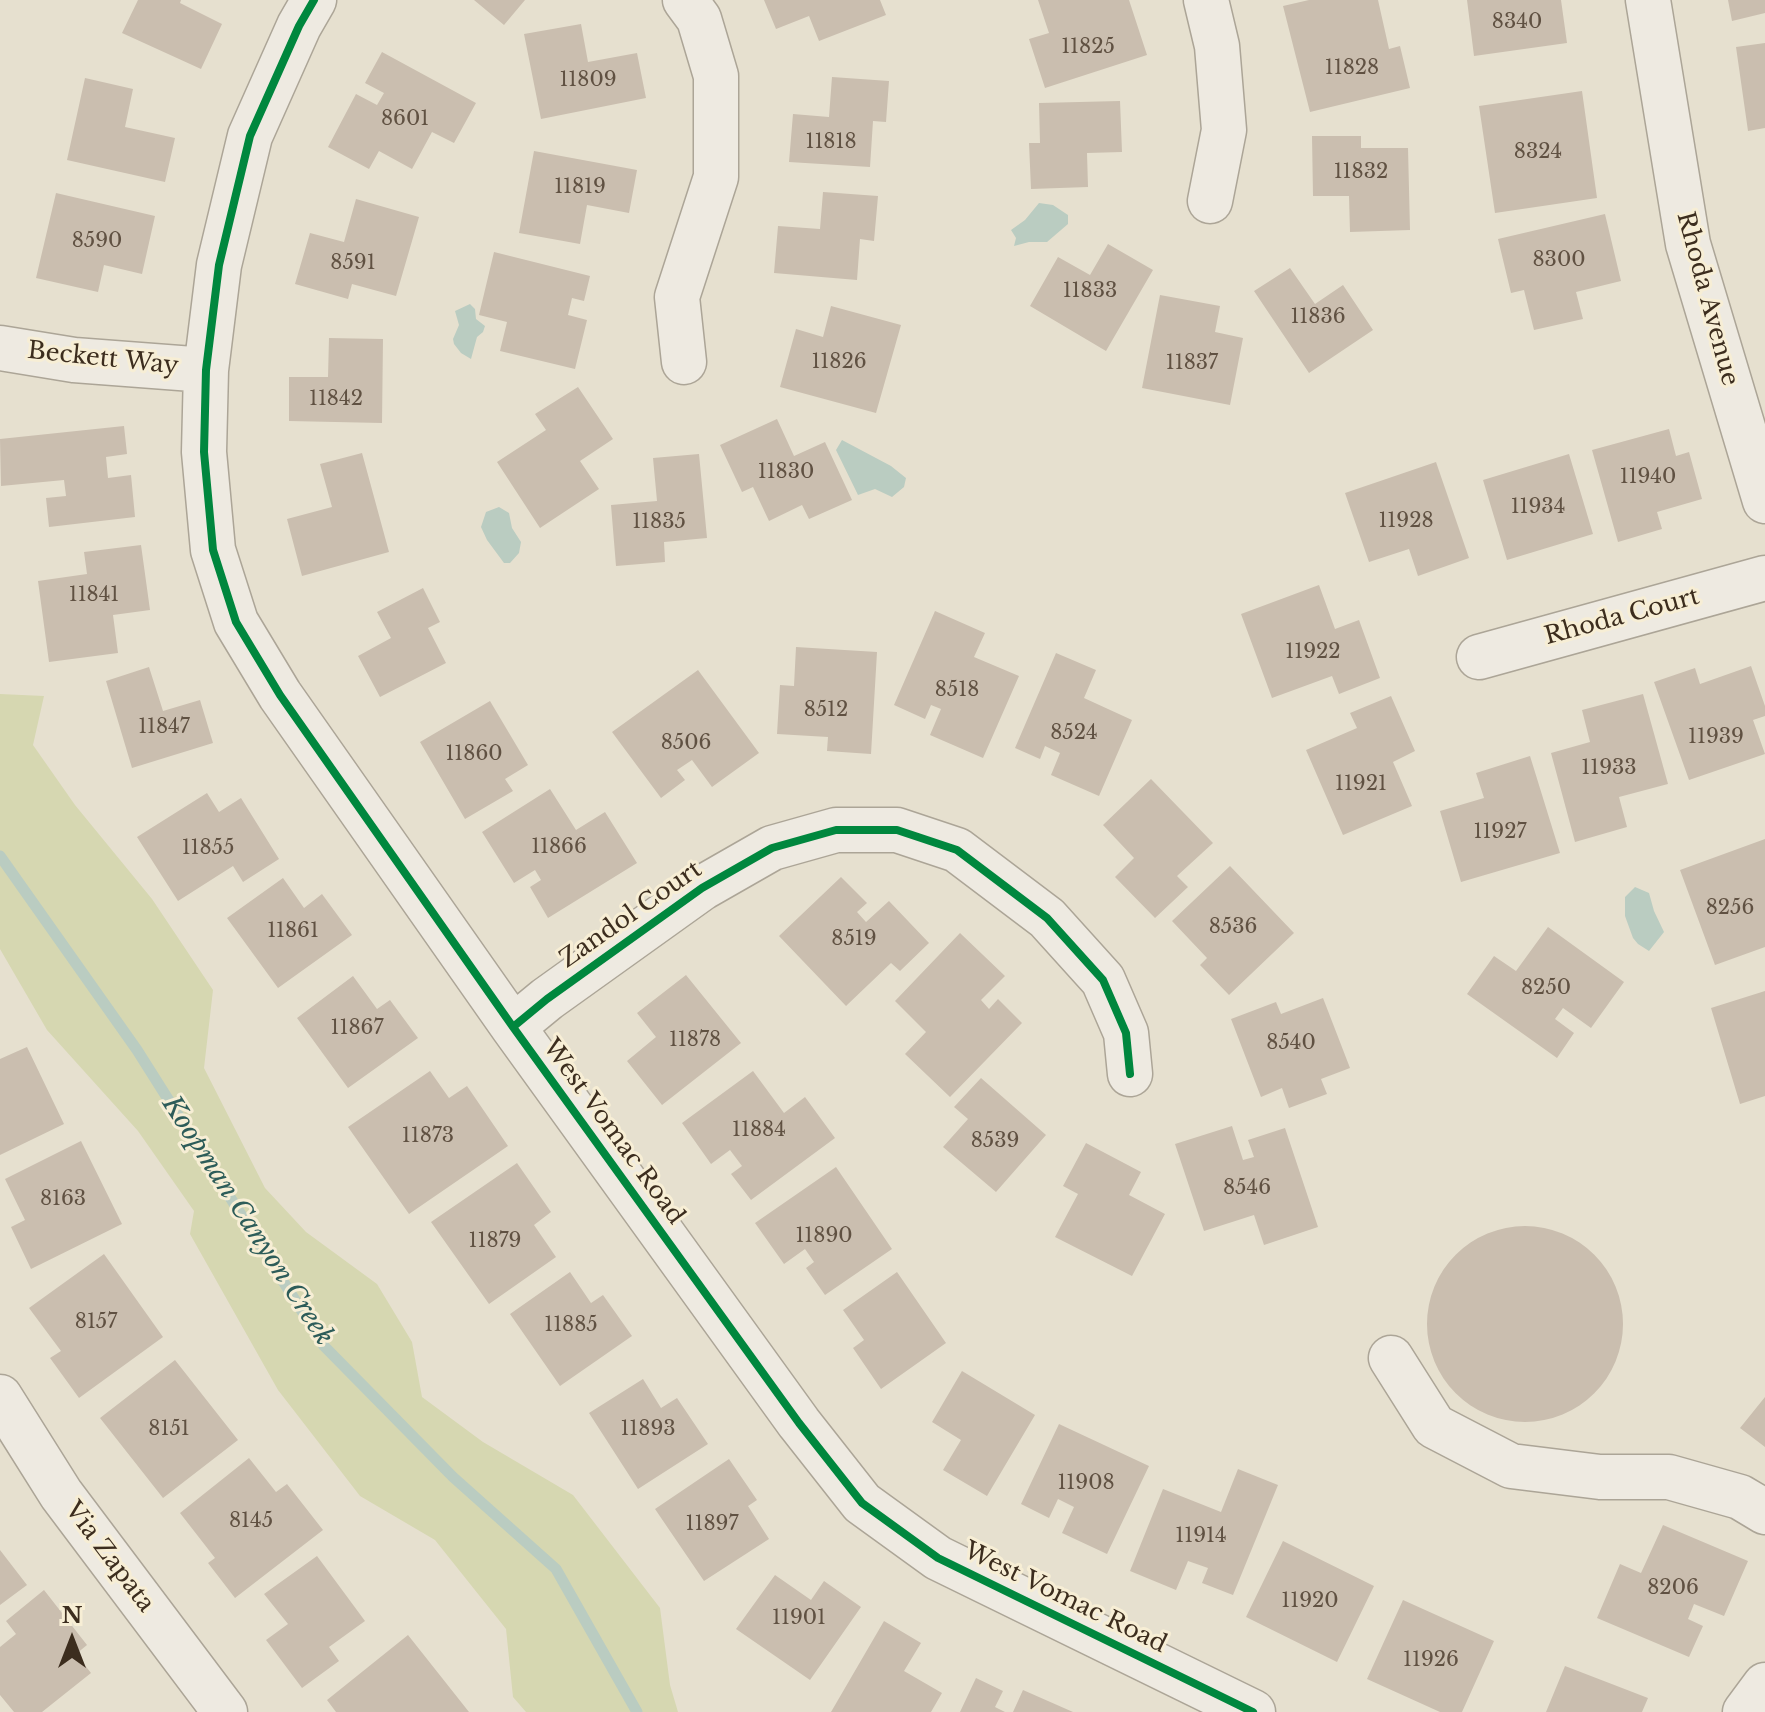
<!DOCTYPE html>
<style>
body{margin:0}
#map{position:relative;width:1765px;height:1712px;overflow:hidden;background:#e6e0cf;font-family:"Libre Baskerville",serif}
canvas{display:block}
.north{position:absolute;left:32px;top:1600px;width:80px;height:80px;-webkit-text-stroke:6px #f7eed5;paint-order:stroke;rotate:0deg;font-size:22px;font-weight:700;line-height:32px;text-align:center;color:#3c2d1e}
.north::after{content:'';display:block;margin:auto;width:28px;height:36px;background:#3c2d1e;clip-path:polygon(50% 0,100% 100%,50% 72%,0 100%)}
</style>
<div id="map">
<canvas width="1765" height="1712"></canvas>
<div class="north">N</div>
</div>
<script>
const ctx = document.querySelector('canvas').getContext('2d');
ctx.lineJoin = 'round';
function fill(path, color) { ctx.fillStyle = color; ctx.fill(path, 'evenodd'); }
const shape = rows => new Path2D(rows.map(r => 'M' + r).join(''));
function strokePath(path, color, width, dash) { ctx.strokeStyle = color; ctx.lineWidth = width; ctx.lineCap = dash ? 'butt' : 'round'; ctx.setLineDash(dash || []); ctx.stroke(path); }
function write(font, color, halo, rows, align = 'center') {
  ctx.font = font + ' "Libre Baskerville",serif'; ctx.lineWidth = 6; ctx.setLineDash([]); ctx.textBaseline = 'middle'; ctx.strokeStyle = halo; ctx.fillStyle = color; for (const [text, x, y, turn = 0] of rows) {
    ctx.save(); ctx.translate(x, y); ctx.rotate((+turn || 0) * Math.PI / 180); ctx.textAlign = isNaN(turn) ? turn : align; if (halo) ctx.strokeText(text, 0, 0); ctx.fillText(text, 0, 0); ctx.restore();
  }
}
const green = shape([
 [0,694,44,696,33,745,75,805,152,899,213,990,204,1068,265,1188,306,1232,377,1284,412,1342,422,1397,483,1442,573,1495,660,1608,670,1685,678,1712,526,1712,513,1697,506,1629,435,1540,360,1496,278,1390,190,1234,194,1211,138,1131,47,1030,0,949]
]);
const water = shape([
 [1039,203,1053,205,1068,215,1068,224,1047,242,1029,242,1014,246,1016,238,1011,230,1025,220],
 [470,304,475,309,476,319,485,326,483,332,477,337,471,359,461,353,454,344,453,339,459,325,455,311],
 [842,440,891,466,906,478,904,487,892,497,875,489,858,495,836,450],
 [499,507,509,513,512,528,521,542,519,553,510,563,504,563,487,540,481,527,486,512],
 [1635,887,1649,893,1654,911,1664,932,1649,951,1638,944,1633,938,1625,916,1625,897]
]);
const stream = shape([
 [0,856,137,1050,324,1346,453,1477,556,1569,637,1712]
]);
const building = shape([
 [138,0,181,0,180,3,222,24,201,69,122,33],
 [474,0,525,0,504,25],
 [764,0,880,0,886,15,819,41,809,16,776,29],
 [1038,0,1129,0,1147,55,1045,88,1029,39,1049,33],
 [1309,0,1378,0,1389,49,1400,46,1410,88,1310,112,1283,6],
 [1467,0,1561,0,1567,43,1474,56],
 [1728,0,1765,0,1765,13,1732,21],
 [581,24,588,62,637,53,646,98,541,119,524,34],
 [1765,43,1765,128,1748,131,1736,47],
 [382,52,476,103,454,143,432,132,412,169,379,151,369,169,328,147,356,94,377,105,384,93,365,83],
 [832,77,889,81,886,122,873,121,870,167,789,162,793,114,829,117],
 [85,78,133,89,125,127,175,138,165,182,67,160],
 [1582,91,1597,198,1495,213,1479,106],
 [1120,101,1122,152,1087,153,1088,187,1031,189,1029,143,1040,143,1039,103],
 [1312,136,1361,136,1361,148,1408,148,1410,230,1350,232,1349,196,1313,196],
 [534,151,637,170,629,213,587,205,580,244,519,233],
 [823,192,878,196,874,241,860,239,857,280,774,273,778,226,820,229],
 [56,193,155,216,142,274,104,265,98,292,36,278],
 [356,199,419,217,396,296,352,284,348,299,295,284,310,233,344,242],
 [1605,214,1621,281,1576,292,1583,319,1534,330,1524,290,1511,293,1498,239],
 [1108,244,1153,270,1106,351,1030,306,1058,257,1090,275],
 [494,252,590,276,584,301,572,298,568,315,587,320,575,369,500,351,507,322,479,315],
 [1290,268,1315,304,1343,285,1373,330,1309,373,1254,291],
 [1160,295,1220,306,1215,332,1243,338,1230,405,1142,388],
 [831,306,901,325,876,413,780,387,796,329,823,337],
 [329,338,383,339,382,423,289,421,289,377,328,377],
 [578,387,613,439,580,461,599,489,540,528,497,462,546,430,535,414],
 [777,419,794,456,825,442,852,500,809,519,802,505,769,521,753,487,742,492,720,445],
 [124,426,127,454,106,457,108,478,131,475,135,517,49,527,46,498,66,496,64,480,1,486,0,439],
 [1669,429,1676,456,1689,452,1702,499,1657,512,1662,529,1618,542,1592,450],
 [362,453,389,552,302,576,287,519,332,507,320,464],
 [699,454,707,538,664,542,665,562,616,566,611,505,657,501,653,458],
 [1569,454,1593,534,1507,560,1483,480],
 [1436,462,1469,558,1418,576,1409,549,1369,562,1345,493],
 [141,545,150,610,113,615,118,653,49,662,38,581,87,574,84,552],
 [1319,585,1335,629,1359,620,1380,678,1339,694,1332,676,1272,698,1241,614],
 [423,588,440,622,428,628,446,663,380,697,358,656,391,638,377,612],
 [935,611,985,633,974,657,1019,676,983,758,930,735,941,709,931,705,925,719,894,705],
 [796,647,877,652,871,754,827,751,828,737,777,734,780,685,794,686],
 [1056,653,1096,670,1084,698,1132,720,1099,796,1051,775,1060,753,1045,746,1040,759,1015,748],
 [1751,666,1765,706,1765,716,1753,720,1765,754,1689,780,1654,682,1695,668,1700,684],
 [149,667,163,711,200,700,213,743,132,768,106,681],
 [698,670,759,753,712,787,692,760,677,770,685,780,661,798,612,732],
 [1643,694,1668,784,1619,797,1627,827,1575,842,1551,753,1590,742,1582,710],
 [1391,696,1415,751,1393,762,1412,806,1343,835,1306,750,1357,728,1350,713],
 [490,701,528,765,505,779,513,791,465,819,420,742],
 [1530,756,1560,853,1461,882,1440,811,1484,798,1476,773],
 [1151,779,1213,843,1177,876,1188,887,1155,918,1115,877,1134,858,1103,825],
 [550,789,576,830,605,812,637,863,548,918,530,887,541,880,535,870,514,883,482,832],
 [207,793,219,812,241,798,279,859,243,882,233,866,178,901,137,837],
 [1765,839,1765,947,1715,965,1680,870],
 [1230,866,1294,933,1229,995,1200,965,1207,958,1172,921],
 [841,877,867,903,857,912,866,922,889,901,929,943,900,971,891,963,846,1006,779,936],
 [283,878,304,908,322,894,352,935,278,988,227,918],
 [1548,927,1624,982,1591,1028,1563,1008,1555,1019,1574,1033,1557,1058,1467,994,1494,956,1516,971],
 [960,933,1005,976,981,1000,989,1009,998,999,1022,1023,950,1097,905,1054,926,1032,895,1001],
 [686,975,741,1043,662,1105,627,1061,656,1037,637,1013],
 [353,976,377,1009,390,1000,418,1038,348,1088,297,1018],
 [1765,991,1765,1096,1740,1104,1711,1008],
 [1323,998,1350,1068,1321,1079,1327,1094,1289,1108,1282,1088,1261,1097,1231,1019,1276,1002,1281,1014],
 [27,1047,64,1124,0,1155,0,1059],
 [430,1071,449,1098,467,1086,508,1146,409,1214,348,1127],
 [753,1071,784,1113,805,1097,835,1138,751,1200,731,1174,742,1166,730,1150,711,1164,682,1123],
 [981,1078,1046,1135,996,1192,943,1147,968,1119,954,1107],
 [1232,1126,1243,1160,1254,1157,1248,1140,1285,1128,1318,1227,1264,1245,1254,1215,1204,1231,1175,1144],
 [81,1141,122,1224,31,1269,11,1227,25,1220,5,1179],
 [1086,1143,1141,1172,1129,1195,1165,1214,1132,1276,1055,1237,1078,1194,1063,1186],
 [517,1163,551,1212,534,1225,556,1257,489,1304,431,1222],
 [836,1167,892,1249,825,1295,806,1268,814,1262,805,1249,784,1264,755,1223],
 '1427 1324a98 98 0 1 1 196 0a98 98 0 1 1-196 0Z',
 [104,1254,163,1337,79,1398,50,1358,61,1351,29,1308],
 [570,1272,591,1303,603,1295,632,1336,560,1386,510,1314],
 [897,1272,946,1343,881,1389,853,1348,864,1340,843,1310],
 [175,1360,238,1440,163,1498,100,1418],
 [962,1371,1035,1415,987,1496,943,1470,961,1440,932,1422],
 [643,1379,661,1408,677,1398,708,1444,638,1489,589,1413],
 [1765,1397,1765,1447,1740,1428],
 [1059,1424,1149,1466,1107,1554,1062,1533,1074,1507,1058,1499,1049,1518,1021,1504],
 [249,1458,276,1492,287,1484,323,1530,235,1598,208,1563,215,1558,180,1513],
 [729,1459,757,1500,748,1506,769,1539,704,1581,655,1509],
 [1238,1469,1278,1485,1233,1595,1202,1583,1208,1568,1188,1561,1176,1590,1130,1571,1163,1489,1221,1512],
 [1663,1525,1748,1561,1724,1616,1694,1604,1688,1619,1703,1626,1689,1657,1597,1618,1620,1564,1641,1573],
 [1283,1541,1374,1586,1337,1662,1246,1617],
 [0,1550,27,1585,0,1605],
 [317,1556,365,1621,329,1647,339,1661,302,1688,266,1640,288,1624,264,1594],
 [775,1575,811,1600,824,1581,861,1607,810,1680,736,1629],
 [44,1590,87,1645,76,1654,91,1673,42,1712,14,1712,0,1695,0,1647,16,1634,6,1621],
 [1403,1600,1494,1641,1462,1712,1440,1712,1367,1679],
 [884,1621,921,1643,904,1671,942,1693,931,1712,831,1712],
 [408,1635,469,1712,336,1712,327,1700],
 [1565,1666,1648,1698,1642,1712,1546,1712],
 [976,1678,1003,1691,995,1707,1005,1712,960,1712],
 [1023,1690,1073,1712,1013,1712]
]);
const minor = shape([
 [314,0,299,26,250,136,219,265,206,370,204,452,213,550,236,622,280,695,513,1027,799,1423,862,1503,938,1558,1253,1712],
 [1206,0,1217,46,1224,130,1210,201],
 [1648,0,1688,244,1765,501],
 [0,348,74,360,206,370],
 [684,362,677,297,716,177,716,76,699,19,685,0],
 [1479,657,1765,578],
 [513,1027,547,999,702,888,772,848,836,830,897,830,957,850,1047,918,1103,980,1126,1033,1130,1074],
 [1391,1358,1434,1426,1511,1466,1600,1477,1669,1477,1740,1497,1765,1512],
 [0,1397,61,1494,225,1712],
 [1745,1712,1765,1685]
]);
const cycleway = shape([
 [314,0,299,26,250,136,219,265,206,370,204,452,213,550,236,622,280,695,513,1027,799,1423,862,1503,938,1558,1253,1712],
 [513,1027,547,999,702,888,772,848,836,830,897,830,957,850,1047,918,1103,980,1126,1033,1130,1074]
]);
const numberNames = [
 ["8340",1517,22],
 ["11825",1088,47],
 ["11828",1352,68],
 ["11809",588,80],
 ["8601",405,119],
 ["11818",831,142],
 ["8324",1538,152],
 ["11832",1361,172],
 ["11819",580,187],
 ["8590",97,241],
 ["8300",1559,260],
 ["8591",353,263],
 ["11833",1090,291],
 ["11836",1318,317],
 ["11826",839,362],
 ["11837",1192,363],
 ["11842",336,399],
 ["11830",786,472],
 ["11940",1648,477],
 ["11934",1538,507],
 ["11928",1406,521],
 ["11835",659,522],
 ["11841",94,595],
 ["11922",1313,652],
 ["8518",957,690],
 ["8512",826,710],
 ["11847",164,727],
 ["8524",1074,733],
 ["11939",1716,737],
 ["8506",686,743],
 ["11860",474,754],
 ["11933",1609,768],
 ["11921",1361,784],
 ["11927",1500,832],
 ["11866",559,847],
 ["11855",208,848],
 ["8256",1730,908],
 ["8536",1233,927],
 ["11861",293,931],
 ["8519",854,939],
 ["8250",1546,988],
 ["11867",357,1028],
 ["11878",695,1040],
 ["8540",1291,1043],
 ["11884",759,1130],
 ["11873",428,1136],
 ["8539",995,1141],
 ["8546",1247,1188],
 ["8163",63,1199],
 ["11890",824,1236],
 ["11879",495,1241],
 ["8157",96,1322],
 ["11885",571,1325],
 ["8151",169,1429],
 ["11893",648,1429],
 ["11908",1086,1483],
 ["8145",251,1521],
 ["11897",712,1524],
 ["11914",1201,1536],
 ["8206",1673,1588],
 ["11920",1310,1601],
 ["11901",799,1618],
 ["11926",1431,1660]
];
const streetNames = [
 ["Rhoda Avenue",1707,299,75],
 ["Beckett Way",103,359,6],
 ["Rhoda Court",1622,617,-15],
 ["Zandol Court",631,915,-35],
 ["West Vomac Road",613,1132,54],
 ["Via Zapata",109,1557,53],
 ["West Vomac Road",1065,1598,26]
];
const waterNames = [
 ["Koopman Canyon Creek",247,1221,57]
];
fill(green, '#d6d7b1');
fill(water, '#baccc1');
strokePath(stream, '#baccc1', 11);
fill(building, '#cabeaf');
strokePath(minor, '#aca597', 47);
strokePath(minor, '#eeeae1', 44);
strokePath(cycleway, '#00873e', 8);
write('20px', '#605142', null, numberNames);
write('24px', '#3c2d1e', '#f7eed5', streetNames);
write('italic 26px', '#2d5c59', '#f7eed5', waterNames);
</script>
